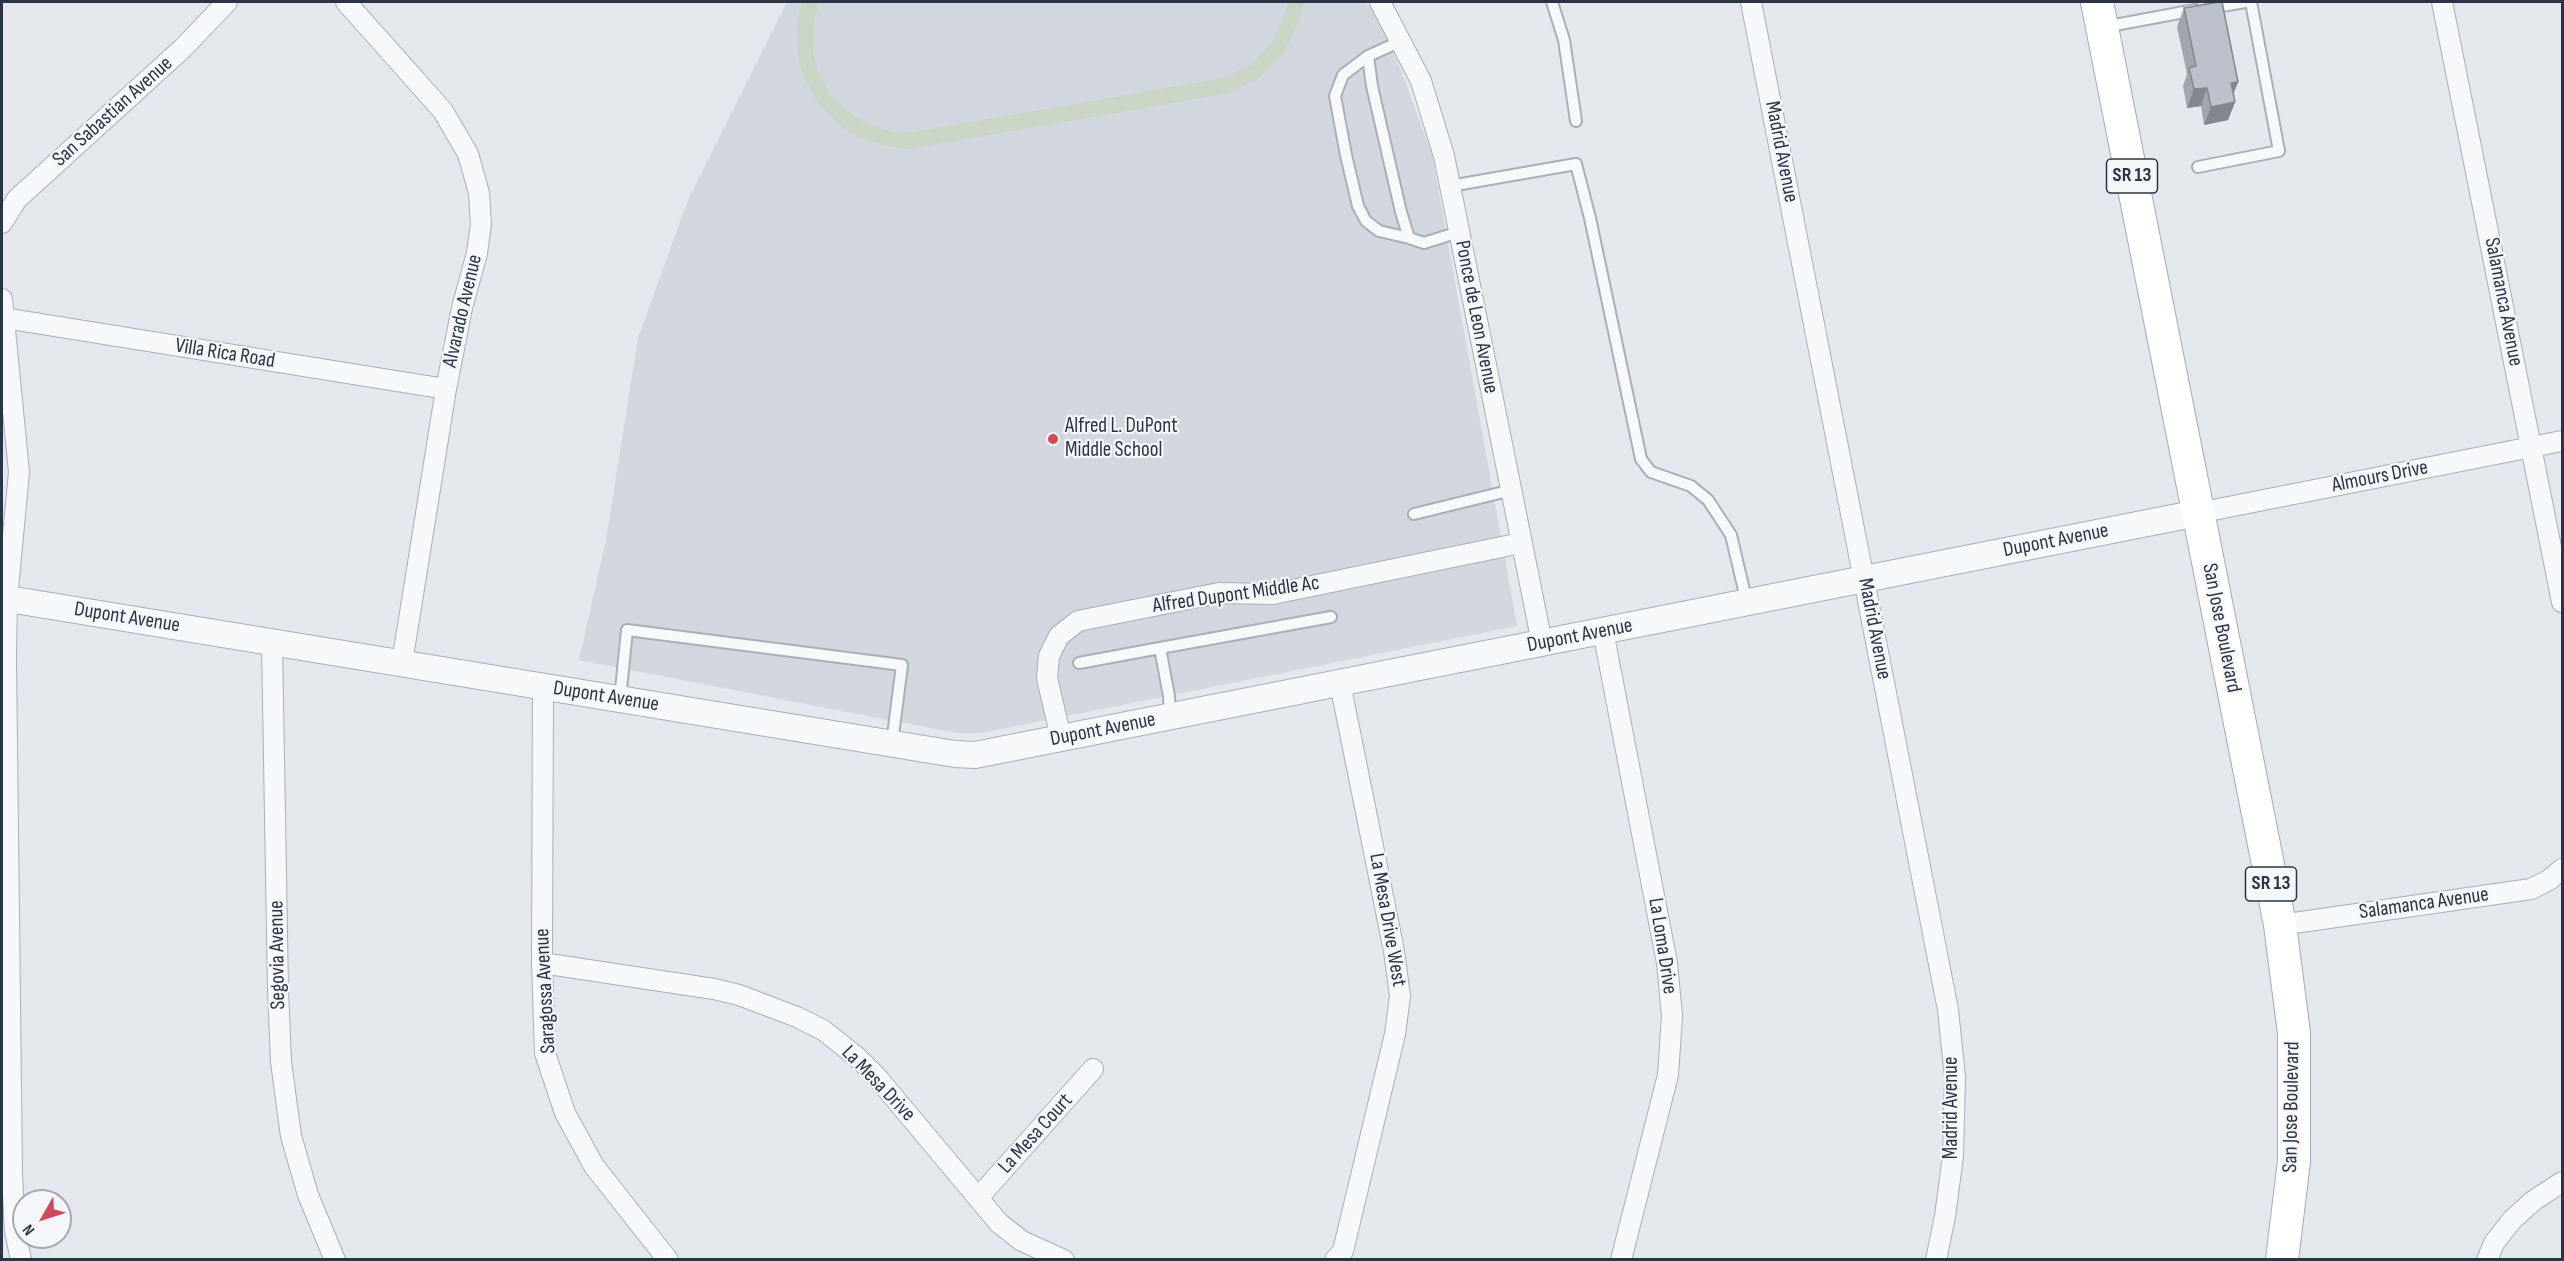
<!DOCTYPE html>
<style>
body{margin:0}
#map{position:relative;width:2564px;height:1261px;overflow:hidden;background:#e4e7ec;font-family:"Sofia Sans Condensed",sans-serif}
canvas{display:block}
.frame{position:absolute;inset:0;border:3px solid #2b3445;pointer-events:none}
.north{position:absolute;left:12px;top:1189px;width:60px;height:60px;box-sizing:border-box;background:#f4f6f9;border:2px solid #a4a8b1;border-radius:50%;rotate:231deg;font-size:16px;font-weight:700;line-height:24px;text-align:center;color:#2b3445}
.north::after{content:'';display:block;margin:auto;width:21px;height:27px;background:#d1495b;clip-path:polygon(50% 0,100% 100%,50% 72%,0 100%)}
</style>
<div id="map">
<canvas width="2564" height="1261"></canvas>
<div class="frame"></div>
<div class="north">N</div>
</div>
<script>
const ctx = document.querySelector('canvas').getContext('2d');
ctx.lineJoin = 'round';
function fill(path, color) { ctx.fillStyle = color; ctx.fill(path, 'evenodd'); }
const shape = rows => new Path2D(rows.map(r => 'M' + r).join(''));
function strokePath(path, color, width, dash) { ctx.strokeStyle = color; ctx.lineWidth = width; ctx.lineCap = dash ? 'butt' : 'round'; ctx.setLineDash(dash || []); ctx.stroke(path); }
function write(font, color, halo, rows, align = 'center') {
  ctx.font = font + ' "Sofia Sans Condensed",sans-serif'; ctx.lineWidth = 4.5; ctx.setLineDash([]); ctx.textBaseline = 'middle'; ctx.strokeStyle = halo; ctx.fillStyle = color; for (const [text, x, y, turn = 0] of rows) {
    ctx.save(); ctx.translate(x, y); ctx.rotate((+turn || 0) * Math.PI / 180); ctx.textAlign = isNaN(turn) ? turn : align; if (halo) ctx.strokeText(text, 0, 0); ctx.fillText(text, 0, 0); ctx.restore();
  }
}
const built = shape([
 [787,2,1366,2,1379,19,1400,68,1432,154,1517,626,982,733,956,733,579,660,606,540,638,338,688,200]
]);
const green = shape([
 [802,2,819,2,813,24,813,54,817,68,831,95,841,106,865,123,893,132,908,133,1224,78,1251,65,1271,43,1284,16,1288,2,1303,2,1299,21,1284,52,1260,77,1230,93,909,149,892,147,858,137,843,128,819,104,802,73,798,56,797,22]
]);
const service = shape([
 [1552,2,1564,40,1576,121],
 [2210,8,2245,2],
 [2104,27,2195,10],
 [1399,42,1368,56,1372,86,1401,212,1409,238,1424,243,1459,232],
 [1368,56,1343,75,1335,96,1346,155,1358,206,1366,221,1379,231,1409,238],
 [2198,167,2279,151,2251,2],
 [1450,186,1576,164,1590,218,1641,459,1651,472,1691,486,1708,500,1731,535,1747,603],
 [1414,514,1512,490],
 [1079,663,1160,648],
 [620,699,627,630,902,665,892,743],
 [1170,716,1169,696,1160,648,1331,617]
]);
const minor = shape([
 [346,2,443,111,468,154,479,193,481,224,477,253,462,308,446,389,402,663],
 [1380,2,1421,81,1444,156,1542,643],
 [1751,2,1948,1010,1955,1077,1953,1156,1945,1216,1936,1260],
 [2442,2,2562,602],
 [2,223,17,199,183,48,227,2],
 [2,299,19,472,7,599,6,659,12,1174,15,1231,21,1260],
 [4,318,446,389],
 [2198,513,2562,441],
 [1603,631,1667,963,1672,1016,1668,1075,1621,1260],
 [272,642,278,989,281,1062,291,1136,308,1195,335,1260],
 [543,687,542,963,545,1053,565,1113,594,1166,668,1260],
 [1061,738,1047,678,1049,656,1059,636,1078,621,1219,593,1273,594,1521,543],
 [2280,925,2531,889,2549,880,2562,869],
 [542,963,714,989,739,995,797,1017,823,1030,857,1057,876,1076,999,1223,1022,1241,1064,1260],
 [978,1198,1093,1069],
 [1335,1260,1343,1251,1395,1034,1400,996,1394,951,1340,683],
 [2487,1260,2494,1243,2512,1220,2533,1201,2562,1182]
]);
const tertiary = shape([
 [2,598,955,754,975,755,2198,513]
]);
const primary = shape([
 [2097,2,2280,925,2294,1033,2294,1161,2282,1260]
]);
const wall = shape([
 [2184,8,2238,82,2233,95,2235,102,2228,120,2204,125,2201,106,2187,108,2183,86,2187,74,2177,27]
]);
const shadedWall = shape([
 [2238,82,2231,100,2231,83],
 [2207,88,2201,106,2187,108,2194,89],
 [2235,102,2228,120,2204,125,2211,107]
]);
const building = shape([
 [2219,2,2222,2,2238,82,2231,83,2235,102,2211,107,2207,88,2194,89,2189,68,2196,66,2184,8,2219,2]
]);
const markers = [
 [1053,439,6,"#d1495b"]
];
const shields = [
 [2132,176,51],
 [2271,884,51]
];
const shieldNames = [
 ["SR 13",2132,176],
 ["SR 13",2271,884]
];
const streetNames = [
 ["San Sabastian Avenue",113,112,-42],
 ["Madrid Avenue",1781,152,79],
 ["Salamanca Avenue",2503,302,79],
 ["Alvarado Avenue",463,311,-77],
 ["Ponce de Leon Avenue",1476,317,79],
 ["Villa Rica Road",225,354,9],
 ["Almours Drive",2380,477,-11],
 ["Dupont Avenue",2056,541,-11],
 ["Alfred Dupont Middle Ac",1236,595,-8],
 ["Dupont Avenue",127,618,9],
 ["San Jose Boulevard",2221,628,79],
 ["Madrid Avenue",1874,629,79],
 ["Dupont Avenue",1580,636,-11],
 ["Dupont Avenue",606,697,9],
 ["Dupont Avenue",1103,730,-11],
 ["Salamanca Avenue",2424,904,-8],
 ["La Mesa Drive West",1387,920,80],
 ["La Loma Drive",1662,946,81],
 ["Segovia Avenue",278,955,-91],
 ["Saragossa Avenue",546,991,-93],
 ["La Mesa Drive",878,1084,46],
 ["San Jose Boulevard",2292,1107,-89],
 ["Madrid Avenue",1952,1108,-90],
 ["La Mesa Court",1036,1134,-48]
];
const poiNames = [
 ["Alfred L. DuPont",1065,427],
 ["Middle School",1065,451]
];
fill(built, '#d2d6de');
fill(green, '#c9d6c5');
strokePath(service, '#a9aeb7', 14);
strokePath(minor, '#a9aeb7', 22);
strokePath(tertiary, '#a9aeb7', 28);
strokePath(primary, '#a3abb8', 34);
strokePath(service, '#f7f8fa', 10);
strokePath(minor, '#f7f8fa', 20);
strokePath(tertiary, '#f7f8fa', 26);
strokePath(primary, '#fff', 32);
fill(wall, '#a1a5ae');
fill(shadedWall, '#83868d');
fill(building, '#bbc0ca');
strokePath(building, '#83868d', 1.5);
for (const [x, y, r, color] of markers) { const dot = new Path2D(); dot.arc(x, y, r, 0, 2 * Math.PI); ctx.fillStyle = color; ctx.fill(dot); strokePath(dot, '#f4f6f9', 2); }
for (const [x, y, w] of shields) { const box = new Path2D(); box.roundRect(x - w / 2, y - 17, w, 34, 4.5); ctx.fillStyle = '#f4f6f9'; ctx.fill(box); strokePath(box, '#2b3445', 1.5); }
write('bold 20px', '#2b3445', null, shieldNames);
write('21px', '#2b3445', '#f4f6f9', streetNames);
write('21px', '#2b3445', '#f4f6f9', poiNames, 'left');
</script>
